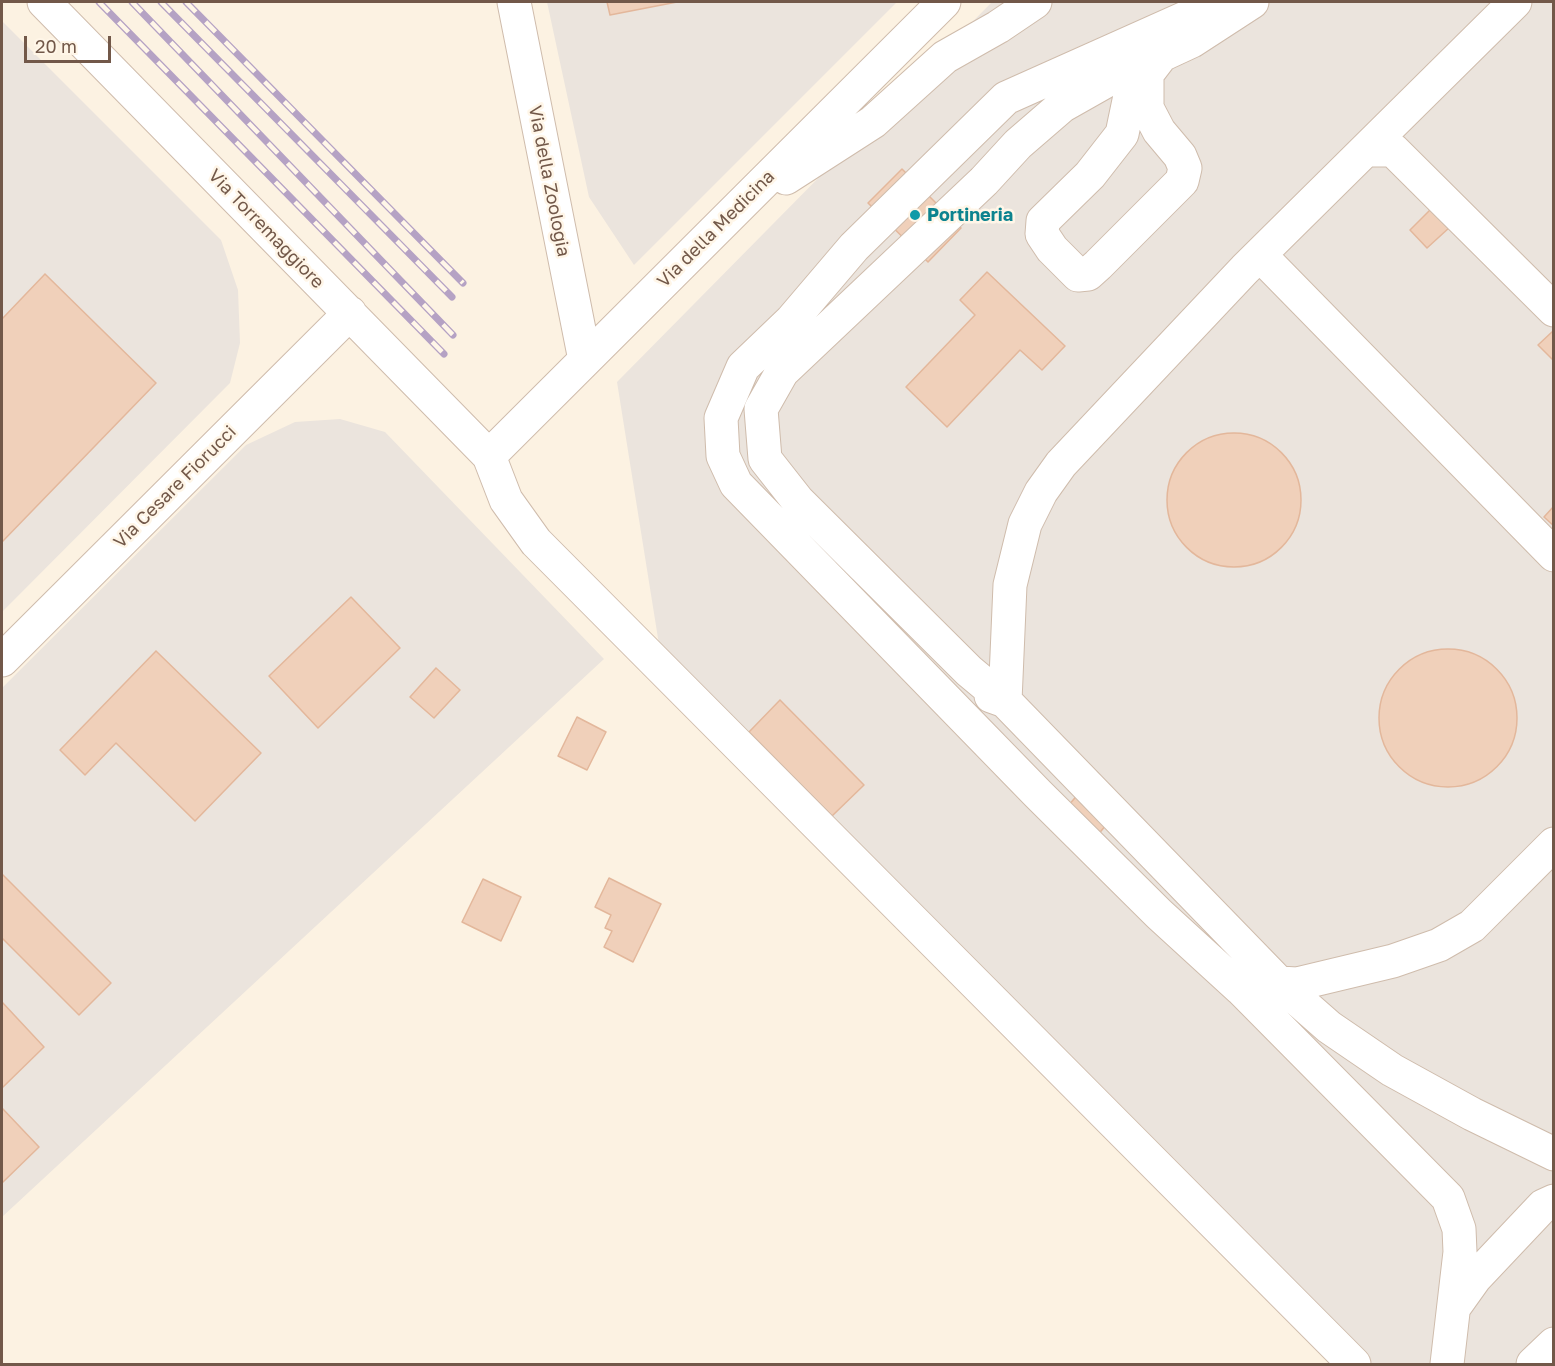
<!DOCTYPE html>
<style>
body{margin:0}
#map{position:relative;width:1555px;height:1366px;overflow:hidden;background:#fcf2e2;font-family:"Golos Text",sans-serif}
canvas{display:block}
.frame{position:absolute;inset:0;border:3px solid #725849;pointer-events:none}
.scale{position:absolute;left:24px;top:36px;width:87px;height:27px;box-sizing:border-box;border:3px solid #725849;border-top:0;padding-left:8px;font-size:18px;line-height:21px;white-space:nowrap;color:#725849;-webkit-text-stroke:4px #fff6e8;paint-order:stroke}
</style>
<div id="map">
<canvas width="1555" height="1366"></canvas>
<div class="frame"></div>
<div class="scale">20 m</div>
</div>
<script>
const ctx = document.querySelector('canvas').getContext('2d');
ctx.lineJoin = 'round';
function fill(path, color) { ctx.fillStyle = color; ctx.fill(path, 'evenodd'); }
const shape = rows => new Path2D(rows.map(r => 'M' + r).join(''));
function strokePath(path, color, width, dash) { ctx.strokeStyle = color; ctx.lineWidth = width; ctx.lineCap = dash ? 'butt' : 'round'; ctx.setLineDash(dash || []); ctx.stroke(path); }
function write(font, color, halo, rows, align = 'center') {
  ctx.font = font + ' "Golos Text",sans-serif'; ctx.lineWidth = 5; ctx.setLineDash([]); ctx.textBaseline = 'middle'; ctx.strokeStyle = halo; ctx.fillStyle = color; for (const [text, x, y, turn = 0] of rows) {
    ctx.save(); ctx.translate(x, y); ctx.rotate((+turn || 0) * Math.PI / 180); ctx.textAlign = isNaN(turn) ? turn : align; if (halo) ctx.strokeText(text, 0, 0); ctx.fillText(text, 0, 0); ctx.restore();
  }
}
const industrial = shape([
 [547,2,897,2,634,265,589,197],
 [992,2,1553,2,1553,1364,1371,1364,661,657,617,382],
 [2,21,221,240,238,290,240,343,230,383,2,612],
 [340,419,385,432,604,659,2,1217,2,688,246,445,295,422]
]);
const building = shape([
 [607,2,677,2,610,15,607,2],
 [902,169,961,228,928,262,868,203,902,169],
 [1432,208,1450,227,1427,248,1410,230,1432,208],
 [987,272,1065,346,1042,370,1020,350,947,427,906,387,975,315,960,300,987,272],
 [45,274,156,383,2,542,2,319,45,274],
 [1553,331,1554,332,1554,361,1538,345,1553,331],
 '1167 500a67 67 0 1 1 134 0a67 67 0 1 1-134 0Z',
 [1554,506,1554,526,1544,517,1554,506],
 [351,597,400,648,318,728,269,676,351,597],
 '1379 718a69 69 0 1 1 138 0a69 69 0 1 1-138 0Z',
 [156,651,261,753,195,821,116,743,85,775,60,750,156,651],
 [436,668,460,690,434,718,410,697,436,668],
 [780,700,864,785,832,816,749,732,780,700],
 [577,717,606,732,587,770,558,756,577,717],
 [1080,792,1111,819,1092,842,1061,814,1080,792],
 [2,874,111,983,79,1015,2,938,2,874],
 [609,878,661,904,633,962,604,947,612,931,605,928,611,915,595,907,609,878],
 [483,879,521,897,501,941,462,922,483,879],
 [2,1002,44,1047,2,1088,2,1002],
 [2,1108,39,1147,2,1183,2,1108]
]);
const minor = shape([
 [44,2,489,456,506,500,536,542,1354,1364],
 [514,2,585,360],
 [1212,2,1194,14,1006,98,854,247,791,321,743,367,721,418,723,456,736,484,1038,794,1159,914,1241,989,1448,1198,1459,1229,1460,1252,1447,1364],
 [1252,2,1192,41,1108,80,1062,106,1018,144,984,181,782,372,761,409,765,459,798,501,969,671,1005,701,1279,983,1297,984,1393,961,1439,945,1472,926,1554,844],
 [1138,53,1131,69,1132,86,1122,134,1090,175,1043,221,1042,234,1052,249,1078,275,1088,274,1098,265,1182,181,1185,168,1180,156,1159,131,1147,108,1147,74,1160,57],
 [1366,150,1393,150,1554,310],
 [786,178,873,122,945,57,998,27,1035,2],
 [1260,255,1554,555],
 [489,456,944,2],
 [2,660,350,313],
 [991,696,1005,701,1010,585,1025,524,1041,492,1061,464,1245,269,1515,2],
 [1279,983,1329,1027,1392,1070,1472,1114,1554,1154],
 [1455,1306,1475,1278,1543,1206,1554,1201],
 [1533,1364,1554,1344]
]);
const rail = shape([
 [99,2,444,354],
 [132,2,453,335],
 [161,2,452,297],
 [186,2,463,283]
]);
const markers = [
 [915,215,6,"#0f9aa8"]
];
const streetNames = [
 ["Via della Zoologia",549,181,79],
 ["Via Torremaggiore",266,229,46],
 ["Via della Medicina",716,229,-45],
 ["Via Cesare Fiorucci",175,487,-45]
];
const cultureNames = [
 ["Portineria",927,215]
];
fill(industrial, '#ebe4dd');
fill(building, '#f0d0ba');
strokePath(building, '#e3b79b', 1.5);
strokePath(minor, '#cfbcac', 35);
strokePath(minor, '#fff', 33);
strokePath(rail, '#b5a2c4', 7);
strokePath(rail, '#fff6e8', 4.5, [14]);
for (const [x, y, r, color] of markers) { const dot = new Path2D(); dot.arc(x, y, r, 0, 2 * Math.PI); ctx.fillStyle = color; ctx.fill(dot); strokePath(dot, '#fff6e8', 2); }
write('18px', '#725849', '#fff6e8', streetNames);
write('bold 18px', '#0d838f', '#fff6e8', cultureNames, 'left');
</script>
